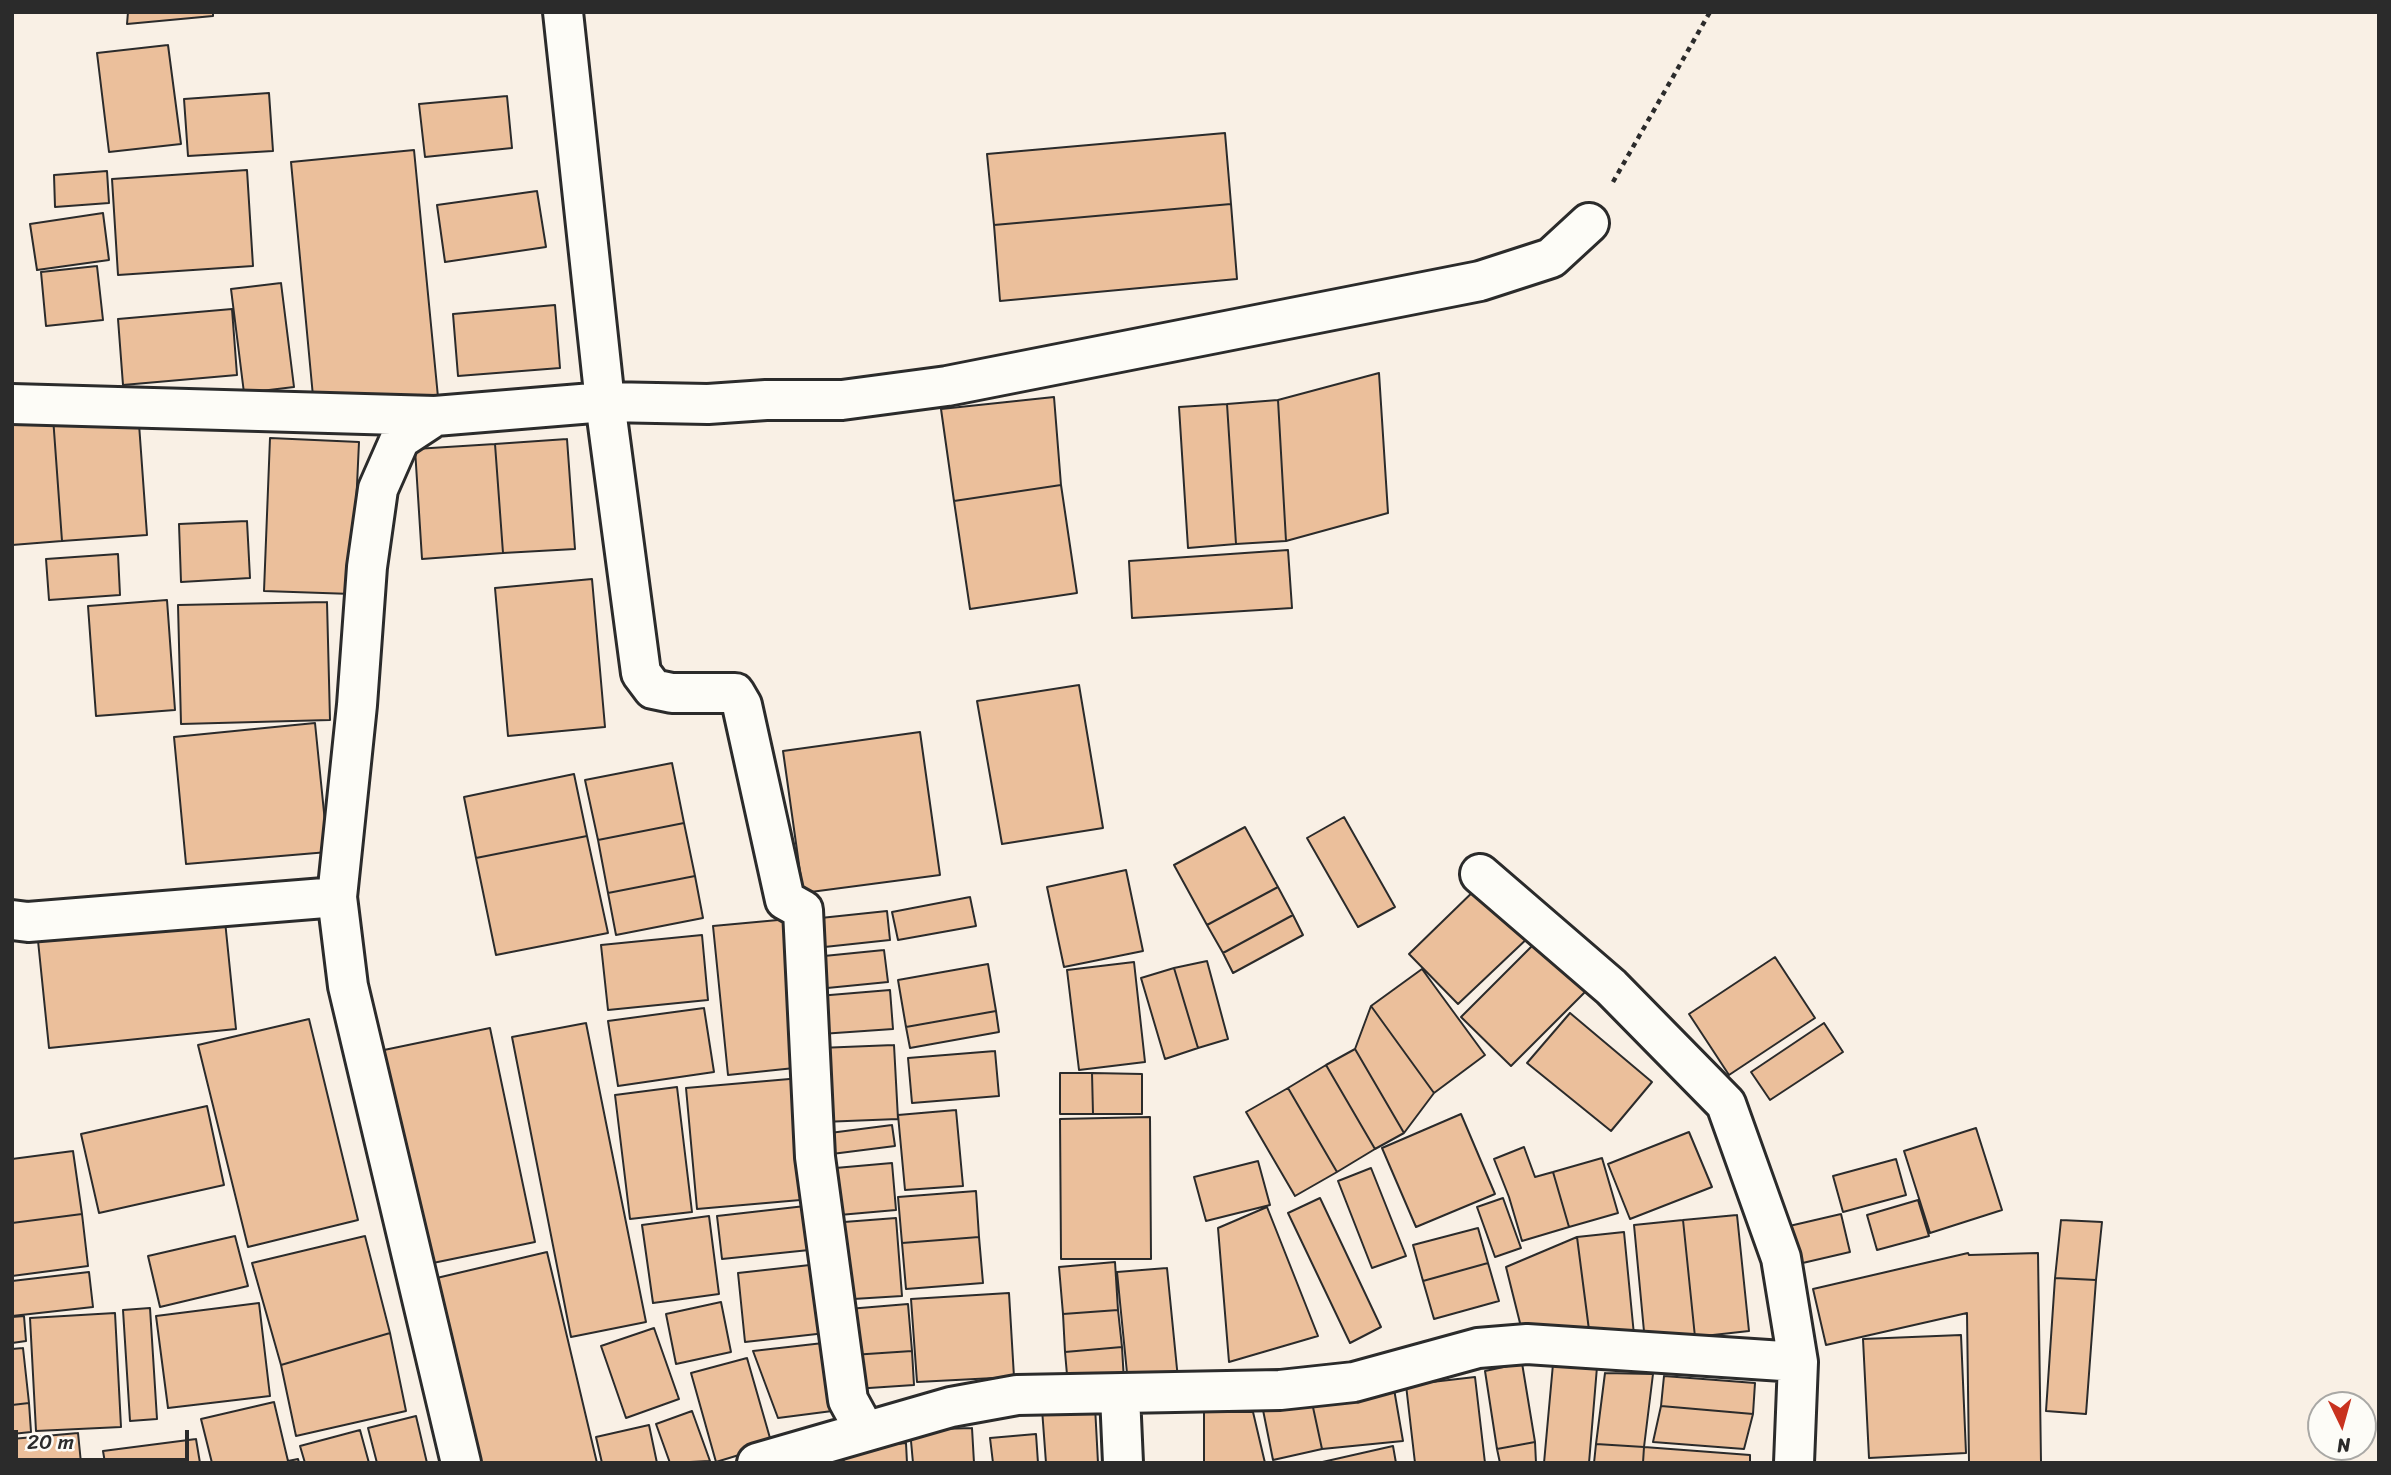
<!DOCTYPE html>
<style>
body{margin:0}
#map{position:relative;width:2391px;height:1475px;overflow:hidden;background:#f9f0e5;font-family:Sriracha,sans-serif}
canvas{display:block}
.frame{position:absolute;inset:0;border:14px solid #2b2b2b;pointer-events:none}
.north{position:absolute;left:2307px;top:1391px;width:70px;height:70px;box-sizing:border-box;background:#fdfcf7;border:2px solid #a9a8a5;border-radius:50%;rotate:175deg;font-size:19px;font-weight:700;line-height:28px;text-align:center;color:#2b2b2b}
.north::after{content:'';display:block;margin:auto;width:24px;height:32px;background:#c8321e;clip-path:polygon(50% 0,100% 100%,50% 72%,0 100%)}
.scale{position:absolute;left:14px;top:1430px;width:175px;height:32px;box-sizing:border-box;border:4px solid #2b2b2b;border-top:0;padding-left:9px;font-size:21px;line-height:24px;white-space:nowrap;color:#2b2b2b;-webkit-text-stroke:5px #fdfcf7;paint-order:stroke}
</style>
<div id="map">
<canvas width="2391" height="1475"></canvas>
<div class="frame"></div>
<div class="north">N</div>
<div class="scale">20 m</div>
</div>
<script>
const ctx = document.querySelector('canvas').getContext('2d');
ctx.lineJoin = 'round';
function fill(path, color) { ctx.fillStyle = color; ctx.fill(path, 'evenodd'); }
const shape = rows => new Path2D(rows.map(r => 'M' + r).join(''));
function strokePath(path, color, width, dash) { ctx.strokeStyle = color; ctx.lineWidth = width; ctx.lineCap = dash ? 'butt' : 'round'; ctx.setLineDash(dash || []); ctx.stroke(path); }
const building = shape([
 [128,12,213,12,213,16,127,24,128,12],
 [168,45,181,144,109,152,97,53,168,45],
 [269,93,273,151,188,156,184,99,269,93],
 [507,96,512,148,425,157,419,104,507,96],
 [1225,133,1231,204,994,225,987,154,1225,133],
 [414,150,438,397,314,407,291,162,414,150],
 [247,170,253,266,118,275,112,179,247,170],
 [107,171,109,203,55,207,54,175,107,171],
 [537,191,546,247,445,262,437,205,537,191],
 [1231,204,1237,279,1000,301,994,225,1231,204],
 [103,213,109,260,37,270,30,224,103,213],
 [97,266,103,320,46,326,41,272,97,266],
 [281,283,294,387,244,393,231,289,281,283],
 [555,305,560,368,458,376,453,314,555,305],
 [232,309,237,375,123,385,118,319,232,309],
 [1379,373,1388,513,1286,541,1278,400,1379,373],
 [1054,397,1061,485,954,501,941,409,1054,397],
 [1278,400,1286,541,1236,544,1227,404,1278,400],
 [1227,404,1236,544,1188,548,1179,407,1227,404],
 [138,410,147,535,62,541,53,417,138,410],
 [53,417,62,541,12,545,12,419,53,417],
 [270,438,359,442,352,594,264,591,270,438],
 [567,439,575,549,503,553,495,444,567,439],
 [495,444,503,553,422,559,415,449,495,444],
 [1061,485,1077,593,970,609,954,501,1061,485],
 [247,521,250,578,181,582,179,524,247,521],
 [1288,550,1292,608,1132,618,1129,561,1288,550],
 [118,554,120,595,49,600,46,559,118,554],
 [592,579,605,727,508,736,495,588,592,579],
 [167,600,175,710,96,716,88,606,167,600],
 [327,602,330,720,181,724,178,605,327,602],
 [1079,685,1103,828,1002,844,977,701,1079,685],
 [315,723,328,852,186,864,174,737,315,723],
 [920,732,940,875,803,893,783,751,920,732],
 [672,763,684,823,598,840,585,780,672,763],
 [574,774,587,836,476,858,464,797,574,774],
 [1344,817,1395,907,1358,927,1307,838,1344,817],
 [684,823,695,876,608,893,598,840,684,823],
 [1245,827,1278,887,1207,925,1174,865,1245,827],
 [587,836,608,933,496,955,476,858,587,836],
 [1126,870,1143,951,1064,967,1047,887,1126,870],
 [695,876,703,918,616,935,608,893,695,876],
 [1483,882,1532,934,1458,1004,1409,954,1483,882],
 [1278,887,1293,915,1223,953,1207,925,1278,887],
 [970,897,976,926,898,940,892,912,970,897],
 [224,911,236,1029,49,1048,37,931,224,911],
 [887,911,890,940,815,948,811,919,887,911],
 [1293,915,1303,935,1233,973,1223,953,1293,915],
 [789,919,804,1067,728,1075,713,926,789,919],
 [1544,934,1594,983,1511,1066,1461,1017,1544,934],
 [702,935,708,1000,608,1010,601,945,702,935],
 [884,950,888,982,817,989,814,957,884,950],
 [1775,957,1815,1018,1729,1075,1689,1014,1775,957],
 [1207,961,1228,1039,1198,1048,1174,968,1207,961],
 [1134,962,1145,1062,1079,1070,1067,970,1134,962],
 [988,964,996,1011,906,1027,898,980,988,964],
 [1174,968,1198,1048,1165,1059,1141,978,1174,968],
 [1422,969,1485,1055,1434,1093,1371,1006,1422,969],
 [890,990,893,1029,821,1034,818,996,890,990],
 [1371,1006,1434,1093,1404,1133,1355,1049,1371,1006],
 [704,1008,714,1072,618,1086,608,1021,704,1008],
 [996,1011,999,1032,910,1048,906,1027,996,1011],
 [1570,1013,1652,1082,1611,1131,1527,1063,1570,1013],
 [309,1019,358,1220,248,1247,198,1045,309,1019],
 [586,1023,646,1322,571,1337,512,1037,586,1023],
 [1824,1023,1843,1052,1770,1100,1751,1072,1824,1023],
 [490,1028,535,1242,428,1264,384,1050,490,1028],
 [894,1045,898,1119,822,1122,819,1048,894,1045],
 [1355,1049,1404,1133,1375,1149,1326,1065,1355,1049],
 [995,1051,999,1096,912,1103,908,1058,995,1051],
 [1326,1065,1375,1149,1337,1172,1288,1088,1326,1065],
 [1060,1073,1092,1073,1093,1114,1060,1114,1060,1073],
 [1092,1073,1142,1074,1142,1114,1093,1114,1092,1073],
 [801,1078,812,1199,697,1209,686,1088,801,1078],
 [677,1087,692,1212,630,1219,615,1095,677,1087],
 [1288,1088,1337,1172,1295,1196,1246,1112,1288,1088],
 [207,1106,224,1185,99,1213,81,1134,207,1106],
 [956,1110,963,1186,905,1190,898,1115,956,1110],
 [1461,1114,1495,1194,1416,1227,1382,1148,1461,1114],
 [1150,1117,1151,1259,1061,1259,1060,1119,1150,1117],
 [892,1125,895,1146,824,1155,822,1134,892,1125],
 [1976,1128,2002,1210,1930,1233,1904,1151,1976,1128],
 [1689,1132,1712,1187,1630,1219,1608,1164,1689,1132],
 [1524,1147,1535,1177,1553,1172,1569,1227,1522,1241,1509,1197,1494,1159,1524,1147],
 [73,1151,82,1214,12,1223,12,1159,73,1151],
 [1602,1158,1618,1213,1569,1227,1553,1172,1602,1158],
 [1896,1159,1906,1195,1843,1212,1833,1176,1896,1159],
 [1258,1161,1270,1205,1206,1221,1194,1177,1258,1161],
 [892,1163,896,1210,828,1216,824,1169,892,1163],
 [1371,1168,1406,1256,1372,1268,1338,1181,1371,1168],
 [976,1191,979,1237,902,1243,898,1197,976,1191],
 [1320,1198,1381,1327,1350,1343,1288,1213,1320,1198],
 [1503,1198,1521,1248,1495,1257,1477,1207,1503,1198],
 [1918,1200,1929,1236,1877,1250,1867,1215,1918,1200],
 [814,1205,819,1249,722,1259,717,1216,814,1205],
 [1267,1207,1318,1336,1229,1362,1218,1228,1267,1207],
 [82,1214,88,1266,12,1276,12,1223,82,1214],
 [1841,1214,1850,1252,1794,1265,1785,1227,1841,1214],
 [1737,1215,1749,1331,1695,1337,1683,1220,1737,1215],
 [709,1216,719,1294,653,1303,642,1225,709,1216],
 [896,1218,902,1296,837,1300,831,1223,896,1218],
 [1683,1220,1695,1337,1645,1342,1634,1225,1683,1220],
 [2061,1220,2102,1222,2096,1280,2055,1278,2061,1220],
 [1478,1228,1488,1263,1423,1281,1413,1245,1478,1228],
 [1624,1232,1634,1335,1589,1330,1577,1237,1624,1232],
 [235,1236,248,1286,160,1307,148,1256,235,1236],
 [365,1236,390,1333,281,1365,252,1263,365,1236],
 [979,1237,983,1283,906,1289,902,1243,979,1237],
 [1577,1237,1589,1330,1522,1331,1506,1267,1577,1237],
 [547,1252,597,1463,467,1463,424,1281,547,1252],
 [1968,1253,1969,1255,2038,1253,2041,1463,1969,1463,1967,1313,1826,1345,1813,1289,1968,1253],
 [1115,1262,1118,1310,1063,1314,1059,1267,1115,1262],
 [1488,1263,1499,1301,1434,1319,1423,1281,1488,1263],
 [819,1264,826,1333,745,1342,738,1273,819,1264],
 [1167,1268,1178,1379,1128,1383,1117,1272,1167,1268],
 [89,1272,93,1307,12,1316,12,1281,89,1272],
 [2055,1278,2096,1280,2086,1414,2046,1411,2055,1278],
 [1009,1293,1014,1377,917,1382,911,1299,1009,1293],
 [721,1302,731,1352,676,1364,666,1314,721,1302],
 [259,1303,270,1396,168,1408,156,1316,259,1303],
 [908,1304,912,1351,852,1355,848,1309,908,1304],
 [150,1308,157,1419,130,1421,123,1310,150,1308],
 [1118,1310,1122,1347,1065,1352,1063,1314,1118,1310],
 [115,1313,121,1427,36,1431,30,1318,115,1313],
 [24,1316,26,1341,12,1343,12,1317,24,1316],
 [654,1328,679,1399,626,1418,601,1346,654,1328],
 [390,1333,406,1411,296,1436,281,1365,390,1333],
 [1961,1335,1966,1453,1869,1458,1863,1339,1961,1335],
 [832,1342,840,1410,778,1418,753,1351,832,1342],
 [1122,1347,1124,1381,1068,1386,1065,1352,1122,1347],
 [23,1348,29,1403,12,1405,12,1349,23,1348],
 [912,1351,914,1385,854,1389,852,1355,912,1351],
 [747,1358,772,1445,716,1462,691,1373,747,1358],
 [1522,1363,1535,1442,1497,1449,1485,1371,1522,1363],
 [1553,1364,1597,1367,1589,1463,1544,1463,1553,1364],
 [1605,1373,1653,1374,1644,1447,1596,1444,1605,1373],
 [1664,1376,1755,1383,1753,1414,1661,1406,1664,1376],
 [1475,1377,1485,1463,1415,1463,1406,1385,1475,1377],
 [1394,1389,1403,1441,1322,1449,1311,1398,1394,1389],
 [1311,1398,1322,1449,1273,1460,1262,1405,1311,1398],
 [274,1402,288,1461,298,1459,299,1463,212,1463,201,1419,274,1402],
 [29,1403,31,1432,12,1434,12,1405,29,1403],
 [1095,1406,1098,1463,1046,1463,1042,1409,1095,1406],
 [1661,1406,1753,1414,1744,1449,1653,1442,1661,1406],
 [692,1411,710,1461,670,1463,656,1424,692,1411],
 [1204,1412,1253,1412,1265,1463,1204,1463,1204,1412],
 [416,1416,427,1463,377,1463,368,1428,416,1416],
 [649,1425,657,1463,602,1463,596,1437,649,1425],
 [972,1428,974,1463,913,1463,910,1430,972,1428],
 [360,1430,369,1463,305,1463,300,1446,360,1430],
 [78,1433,81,1463,12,1463,12,1439,78,1433],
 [1036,1434,1038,1463,993,1463,990,1438,1036,1434],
 [196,1439,200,1463,105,1463,103,1451,196,1439],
 [1535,1442,1536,1463,1500,1463,1497,1449,1535,1442],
 [906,1443,907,1463,844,1463,842,1450,906,1443],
 [1596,1444,1644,1447,1643,1463,1594,1463,1596,1444],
 [1393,1446,1396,1463,1318,1463,1393,1446],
 [1644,1447,1750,1455,1750,1463,1643,1463,1644,1447]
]);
const path = shape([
 [1613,182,1710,12]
]);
const minor = shape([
 [563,12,605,402,641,673,653,689,672,693,735,693,742,705,785,900,803,910,815,1157,848,1400,865,1431],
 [12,404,435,416,605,402,708,404,766,400,842,400,947,386,1480,281,1551,258,1589,223],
 [435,416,400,439,378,489,367,567,357,705,337,897,348,986,461,1463],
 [1480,874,1611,987,1726,1104,1781,1258,1798,1362,1794,1463],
 [12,920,28,922,337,897],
 [1120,1395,1123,1463],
 [757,1463,951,1407,1017,1395,1280,1390,1354,1382,1478,1348,1527,1344,1798,1362]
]);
fill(building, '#ebbf9b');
strokePath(building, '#2b2b2b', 2);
strokePath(minor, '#2b2b2b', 44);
strokePath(path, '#2b2b2b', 4.5, [5, 5]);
strokePath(minor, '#fdfcf7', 38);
</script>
